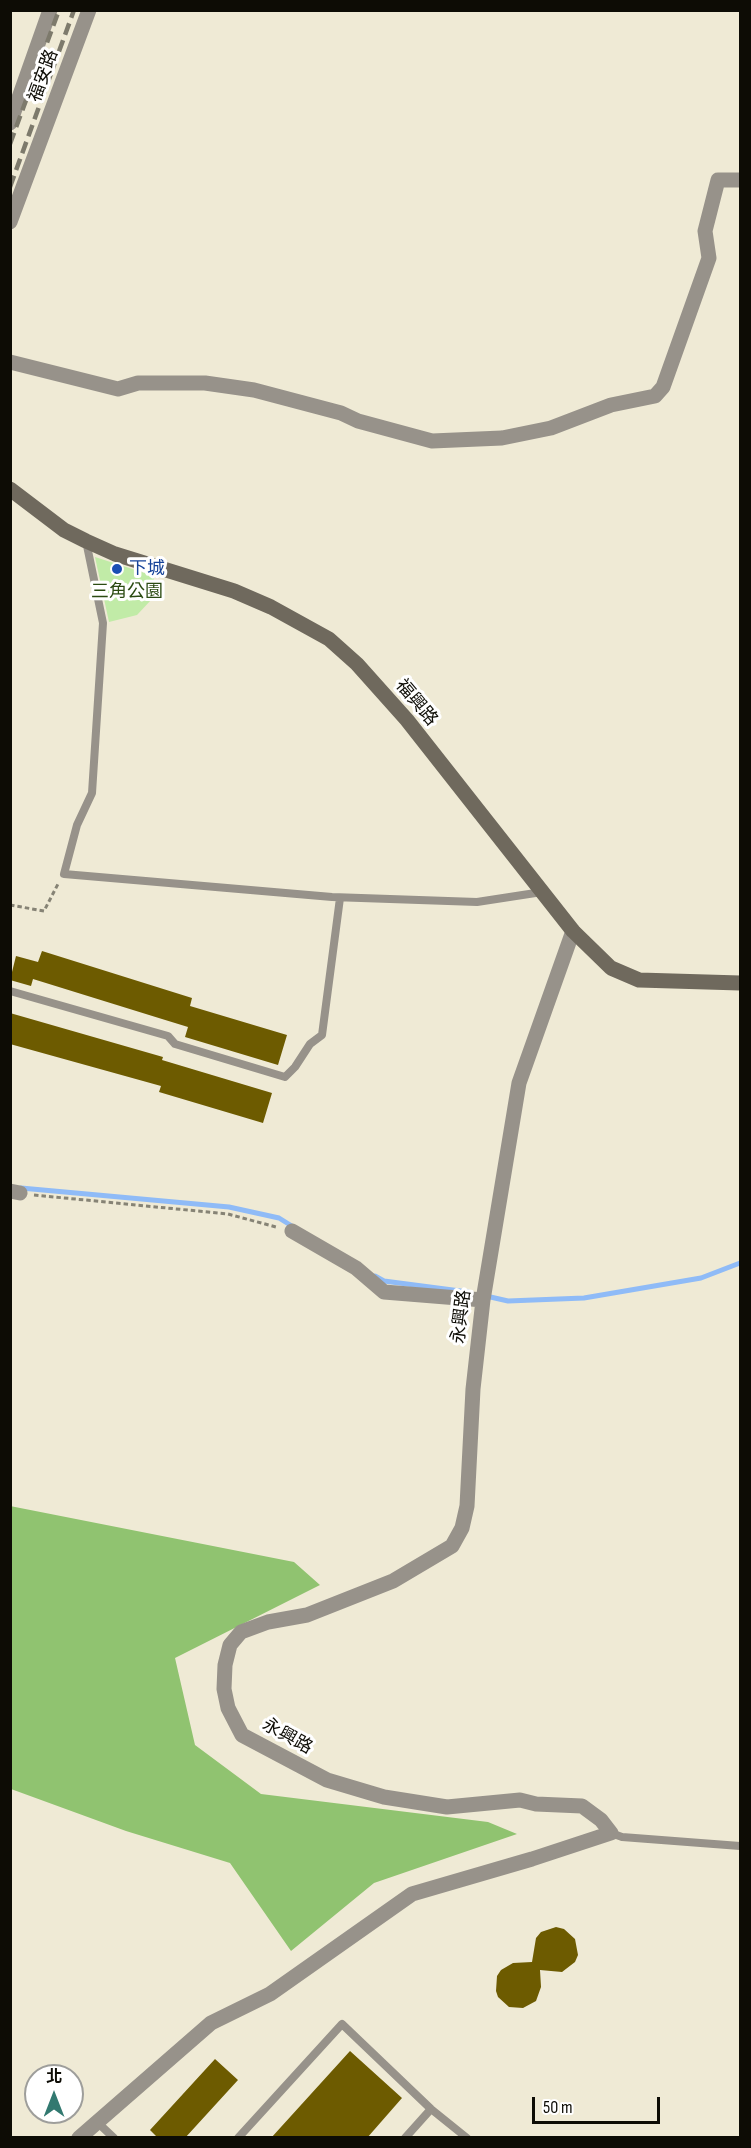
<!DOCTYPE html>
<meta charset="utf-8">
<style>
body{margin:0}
#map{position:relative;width:751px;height:2148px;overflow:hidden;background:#efead5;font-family:"Sofia Sans Condensed","Noto Sans TC",sans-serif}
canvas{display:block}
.frame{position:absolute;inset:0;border:12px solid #0d0c05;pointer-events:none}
.north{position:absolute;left:24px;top:2064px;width:60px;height:60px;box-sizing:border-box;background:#fff;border:2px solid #9e9e9b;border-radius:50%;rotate:0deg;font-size:16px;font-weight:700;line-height:24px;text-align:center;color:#0d0c05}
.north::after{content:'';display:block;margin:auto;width:21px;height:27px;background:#327970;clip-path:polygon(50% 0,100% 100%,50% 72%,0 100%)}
.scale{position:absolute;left:532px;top:2097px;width:128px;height:27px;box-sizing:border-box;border:3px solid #0d0c05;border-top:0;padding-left:8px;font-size:18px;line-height:21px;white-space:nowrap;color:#0d0c05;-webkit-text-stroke:4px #fff;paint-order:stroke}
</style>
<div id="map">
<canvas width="751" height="2148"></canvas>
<div class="frame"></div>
<div class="north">北</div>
<div class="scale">50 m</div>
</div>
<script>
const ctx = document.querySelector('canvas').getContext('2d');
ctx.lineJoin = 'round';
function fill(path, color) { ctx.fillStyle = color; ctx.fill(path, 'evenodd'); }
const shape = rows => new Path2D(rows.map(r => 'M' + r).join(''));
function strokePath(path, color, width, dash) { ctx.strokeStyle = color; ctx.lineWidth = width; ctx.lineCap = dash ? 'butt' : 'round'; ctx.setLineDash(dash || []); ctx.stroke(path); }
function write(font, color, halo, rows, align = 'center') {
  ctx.font = font + ' "Sofia Sans Condensed","Noto Sans TC",sans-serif'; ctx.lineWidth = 6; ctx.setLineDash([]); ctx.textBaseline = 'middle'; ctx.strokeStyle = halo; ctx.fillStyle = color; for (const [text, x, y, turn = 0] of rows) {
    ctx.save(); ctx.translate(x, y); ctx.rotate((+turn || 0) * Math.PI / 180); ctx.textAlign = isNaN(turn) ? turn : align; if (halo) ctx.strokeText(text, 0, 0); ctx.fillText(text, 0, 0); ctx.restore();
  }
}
const green = shape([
 [95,557,151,575,154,578,152,599,137,615,109,622]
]);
const forest = shape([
 [10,1506,294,1562,320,1585,175,1658,195,1745,261,1794,488,1822,517,1834,374,1883,291,1951,230,1863,126,1831,11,1789]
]);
const stream = shape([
 [21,1188,229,1207,279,1218,295,1228],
 [375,1276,384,1281,468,1292],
 [486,1296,508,1301,584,1298,701,1278,740,1263]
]);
const building = shape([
 [42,951,192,998,190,1006,287,1035,278,1065,185,1037,188,1027,162,1019,33,979,31,986,10,980,16,956,38,962],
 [10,1013,163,1057,162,1060,272,1093,263,1123,159,1092,161,1086,10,1044],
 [556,1927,564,1929,575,1939,578,1955,575,1962,562,1972,540,1970,541,1987,536,2001,523,2008,509,2007,498,1997,496,1991,497,1976,501,1970,513,1963,532,1962,536,1938,541,1932],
 [350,2051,402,2098,367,2138,271,2138],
 [215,2059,238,2080,185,2138,158,2138,150,2130]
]);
const path = shape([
 [10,905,44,911,58,884],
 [34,1195,228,1214,276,1227]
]);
const lane = shape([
 [86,541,103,623,92,793,77,825,64,874,332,897,477,902,542,892],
 [10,991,168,1036,175,1044,285,1077,295,1067,310,1044,322,1035,340,898],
 [611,1833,622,1837,740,1846],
 [97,2122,114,2138],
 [238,2138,342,2024,431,2109,467,2138],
 [405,2138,431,2109]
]);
const street = shape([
 [10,123,50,10],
 [10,222,89,10],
 [10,362,118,389,138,383,205,383,254,390,341,413,358,421,432,441,502,438,551,428,611,405,655,396,663,387,709,258,705,231,718,180,740,180],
 [10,1191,20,1193],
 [292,1231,356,1268,384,1292,483,1300],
 [79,2138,211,2023,270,1994,412,1894,532,1859,611,1833,601,1820,582,1806,536,1804,520,1800,447,1807,384,1797,327,1780,242,1735,228,1708,224,1689,225,1665,230,1645,241,1632,268,1622,307,1615,393,1581,452,1546,462,1528,467,1506,473,1389,483,1300,519,1083,573,931]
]);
const secondary = shape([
 [10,489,64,530,86,541,115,554,234,591,271,607,329,639,357,664,407,720,573,931,611,968,639,980,740,983]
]);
const rail = shape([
 [10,144,59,10],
 [10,187,74,10]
]);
const markers = [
 [117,569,6,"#1a4fb4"]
];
const streetNames = [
 ["福安路",44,76,-70],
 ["福興路",416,703,50],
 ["永興路",462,1317,-83],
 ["永興路",287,1737,29]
];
const transitNames = [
 ["下城",129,569]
];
const parkNames = [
 ["三角公園",127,592]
];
fill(green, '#c1eba7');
fill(forest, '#90c370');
strokePath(stream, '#8fbbf7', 5);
fill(building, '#6d5b00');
strokePath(path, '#868375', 3, [4.5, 3]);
strokePath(lane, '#97928a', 8);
strokePath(street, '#97928a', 15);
strokePath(secondary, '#6f695d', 15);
strokePath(rail, '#7d7a6c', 4.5, [12, 6]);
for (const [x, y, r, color] of markers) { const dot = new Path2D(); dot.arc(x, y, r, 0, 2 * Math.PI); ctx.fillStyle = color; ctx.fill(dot); strokePath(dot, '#fff', 2); }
write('18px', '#0d0c05', '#fff', streetNames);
write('18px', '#164399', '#fff', transitNames, 'left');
write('18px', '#2b4b12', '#fff', parkNames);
</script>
